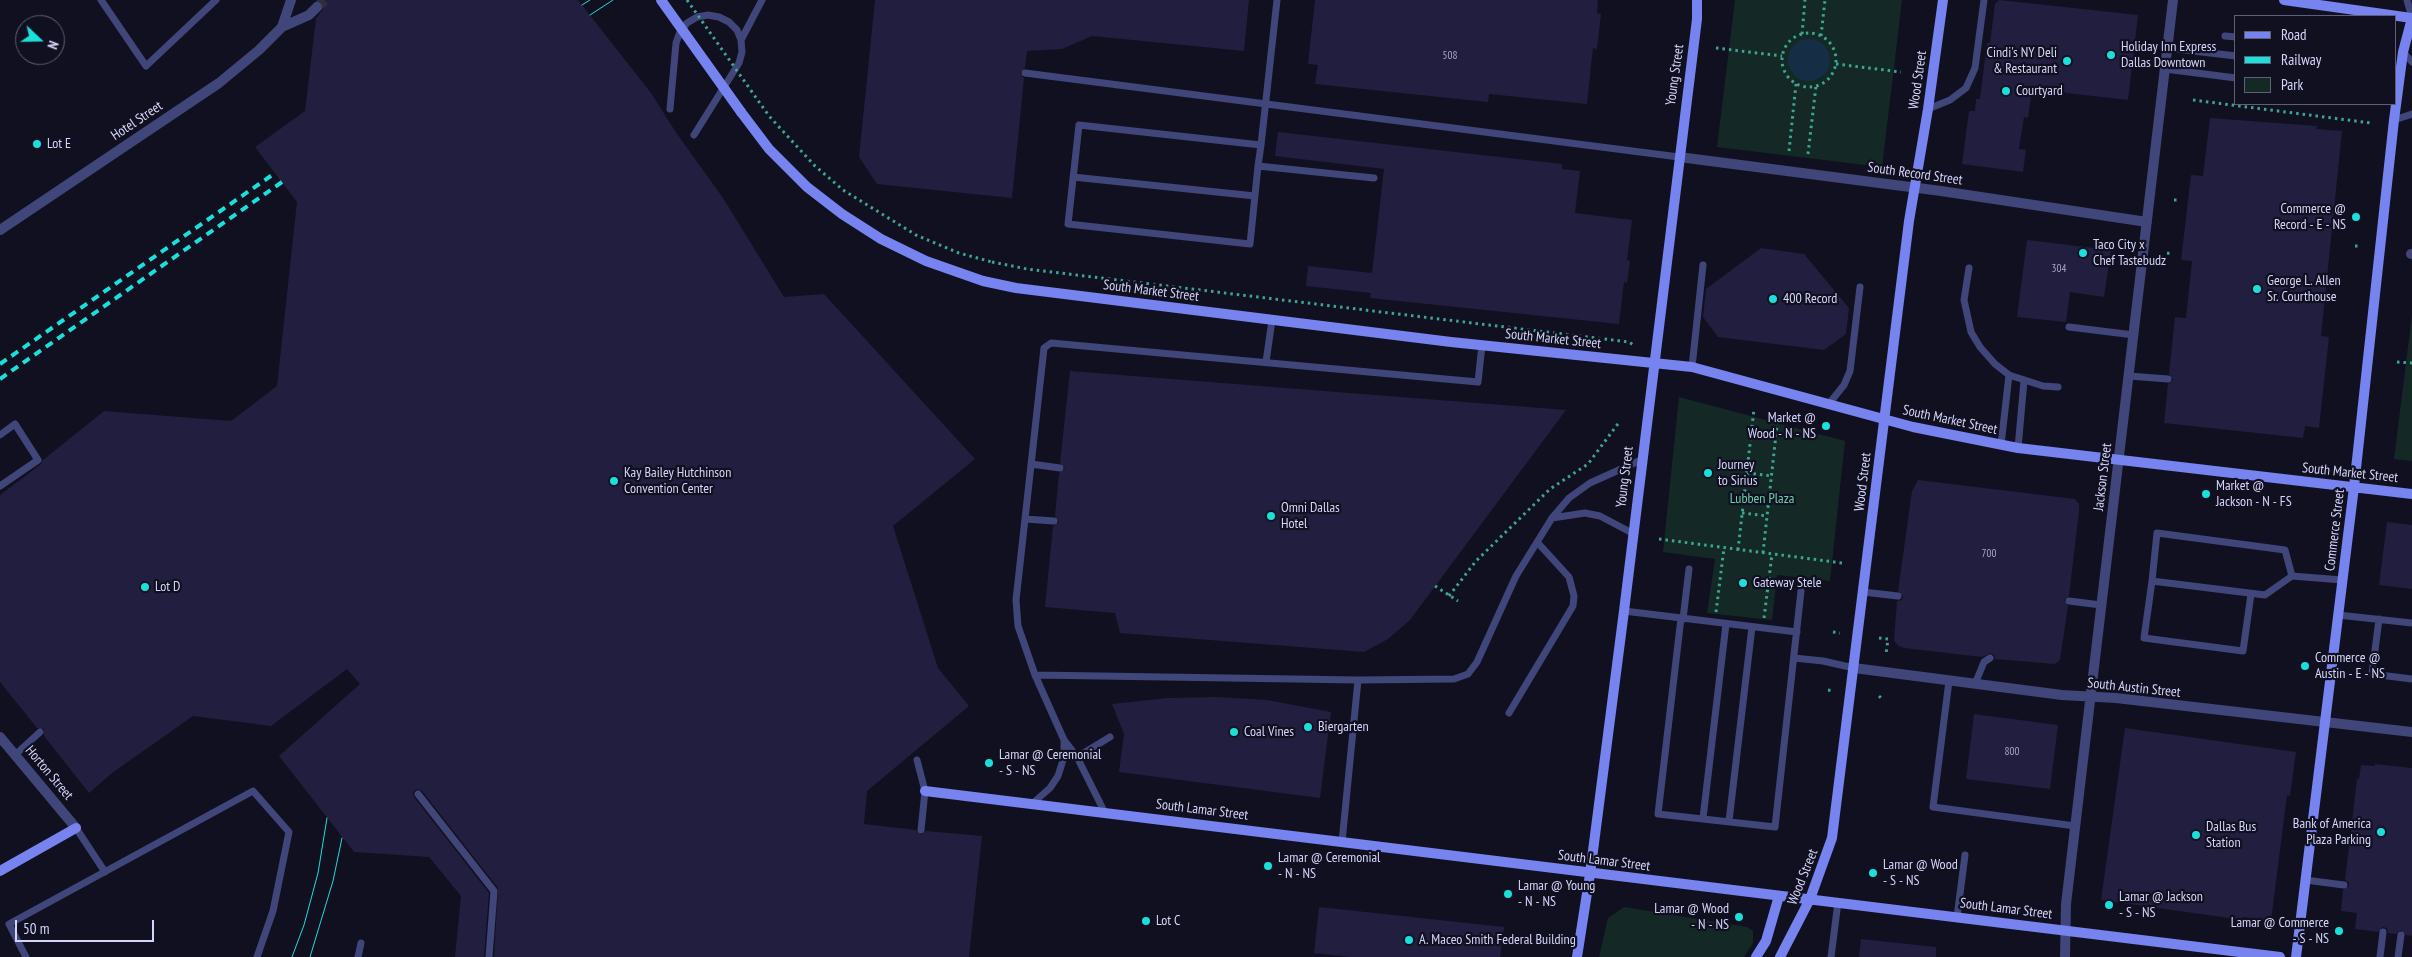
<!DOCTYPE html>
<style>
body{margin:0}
#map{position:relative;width:2412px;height:957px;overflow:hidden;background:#111020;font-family:"PT Sans Narrow",sans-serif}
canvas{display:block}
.legend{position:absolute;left:2234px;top:15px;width:162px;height:90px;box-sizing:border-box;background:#111020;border:1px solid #5f5f77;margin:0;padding:6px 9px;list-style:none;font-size:15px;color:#d4d5fa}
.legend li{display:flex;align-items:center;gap:10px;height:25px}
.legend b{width:25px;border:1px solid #5f5f77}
.north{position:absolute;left:15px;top:15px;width:50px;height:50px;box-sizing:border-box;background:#111020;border:1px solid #5f5f77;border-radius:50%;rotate:111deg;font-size:14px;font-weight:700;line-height:20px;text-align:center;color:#d4d5fa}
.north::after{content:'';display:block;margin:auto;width:18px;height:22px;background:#1bdfda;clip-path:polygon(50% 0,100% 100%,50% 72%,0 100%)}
.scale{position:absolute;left:15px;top:920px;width:139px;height:22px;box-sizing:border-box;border:2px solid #d4d5fa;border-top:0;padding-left:6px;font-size:15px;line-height:18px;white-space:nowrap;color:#d4d5fa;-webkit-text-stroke:4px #111020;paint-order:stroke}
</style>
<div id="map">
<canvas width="2412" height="957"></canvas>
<ul class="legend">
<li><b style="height:6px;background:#7783ee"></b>Road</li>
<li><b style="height:6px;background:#1bdfda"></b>Railway</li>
<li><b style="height:14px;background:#142926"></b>Park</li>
</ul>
<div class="north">N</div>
<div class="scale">50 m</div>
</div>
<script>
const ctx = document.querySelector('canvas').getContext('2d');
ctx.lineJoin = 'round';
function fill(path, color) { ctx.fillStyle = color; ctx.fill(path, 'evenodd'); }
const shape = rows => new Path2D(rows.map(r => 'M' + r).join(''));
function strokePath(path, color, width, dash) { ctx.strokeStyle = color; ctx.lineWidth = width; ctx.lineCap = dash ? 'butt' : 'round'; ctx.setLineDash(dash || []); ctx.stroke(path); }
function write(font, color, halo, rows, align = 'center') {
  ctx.font = font + ' "PT Sans Narrow",sans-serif'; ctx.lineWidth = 4.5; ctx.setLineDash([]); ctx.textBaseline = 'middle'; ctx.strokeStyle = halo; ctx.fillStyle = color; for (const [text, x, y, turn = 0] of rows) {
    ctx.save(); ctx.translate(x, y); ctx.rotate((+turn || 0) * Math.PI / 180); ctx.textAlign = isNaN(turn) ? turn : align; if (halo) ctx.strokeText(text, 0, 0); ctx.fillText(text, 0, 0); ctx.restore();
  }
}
const green = shape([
 [1735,0,1902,0,1882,167,1717,147],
 [1799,42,1830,60,1829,66,1822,77,1816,80,1803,80,1792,72,1789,66,1790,53],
 [2412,315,2412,461,2394,459],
 [1679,397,1845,441,1830,581,1777,575,1772,620,1707,613,1715,559,1663,552],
 [1624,907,1747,927,1753,931,1753,943,1744,957,1599,957,1608,918]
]);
const water = shape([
 '1788 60a21 21 0 1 1 42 0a21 21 0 1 1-42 0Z'
]);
const building = shape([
 [318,0,578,0,651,93,675,131,723,198,784,297,824,294,975,459,893,526,938,668,969,706,867,791,864,824,916,830,921,835,926,831,982,836,969,957,494,957,498,888,422,791,417,789,413,792,414,797,489,893,484,957,455,957,461,896,429,857,354,852,279,756,360,684,347,669,271,726,193,716,112,773,89,793,44,736,44,729,37,728,0,682,0,495,41,464,43,460,104,411,231,421,277,386,297,202,255,147,305,111,316,18,324,8,322,3],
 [875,0,1249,0,1244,51,1092,36,1062,49,1027,51,1025,68,1020,73,1024,78,1012,198,877,184,859,157],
 [1315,0,1598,0,1597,13,1601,14,1597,49,1593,48,1587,104,1489,94,1488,102,1315,84,1318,65,1308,64],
 [1999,0,2138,15,2128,100,2032,89,2028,118,2024,117,2019,149,2026,150,2023,172,1962,164,1969,111,1975,111,1976,99,1980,99,1987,43,1990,43,1995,4],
 [2210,118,2317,126,2316,129,2342,131,2321,336,2329,337,2319,428,2305,426,2303,438,2164,423,2168,384,2173,380,2169,374,2175,317,2186,318,2192,261,2181,260,2191,175,2203,176],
 [1278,132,1562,164,1562,169,1580,171,1575,213,1632,220,1627,260,1630,261,1627,283,1624,282,1619,324,1370,298,1371,293,1306,286,1308,266,1372,273,1384,169,1275,156],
 [2027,240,2111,250,2104,297,2070,292,2066,322,2017,317],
 [1761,248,1804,254,1849,308,1846,334,1824,350,1718,337,1703,317,1706,289],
 [1070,371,1566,410,1410,620,1388,639,1364,652,1120,633,1115,613,1045,607,1053,526,1059,522,1055,516,1059,473,1065,468,1060,463],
 [1918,480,2075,499,2079,504,2079,511,2069,596,2064,600,2068,606,2060,660,2055,664,1995,659,1994,655,1990,653,1982,657,1904,648,1899,646,1894,641,1897,601,1902,600,1903,596,1898,591,1912,491],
 [2387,522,2412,525,2412,589,2379,585],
 [1217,697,1267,700,1331,712,1320,798,1119,772,1124,734,1112,704,1168,698],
 [1974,714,2058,725,2050,789,1966,779],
 [2125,728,2296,752,2290,796,2287,795,2271,921,2243,917,2243,920,2101,900],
 [2375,764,2412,768,2412,936,2406,935,2401,930,2396,934,2388,933,2387,928,2383,927,2378,932,2355,929,2357,913,2341,911,2343,890,2349,886,2349,883,2345,880,2357,779,2359,779,2361,765,2375,766],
 [1319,907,1504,927,1500,957,1350,957,1314,953],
 [1861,939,1936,947,1936,957,1859,957]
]);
const streetTunnel = shape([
 [317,7,325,0]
]);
const path = shape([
 '1782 60a27 27 0 1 1 54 0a27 27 0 1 1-54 0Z',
 [1802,34,1805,0],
 [1821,36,1825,0],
 [1716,48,1782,56],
 [1836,64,1901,72],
 [2193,100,2371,123],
 [1789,151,1796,84],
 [1808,154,1816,86],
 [2174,200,2180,200],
 [2355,246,2360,246],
 [2167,253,2173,254],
 [992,262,1027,269,1629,342,1635,346],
 [2397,362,2412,363],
 [1747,473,1772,476],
 [1742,513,1767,516],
 [1659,539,1842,563],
 [1738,550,1754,409],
 [1763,553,1778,416],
 [1435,586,1458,601],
 [1449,596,1476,561,1550,489,1588,464,1620,421],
 [1716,612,1724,548],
 [1764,618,1772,554],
 [1833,632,1840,633],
 [1879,638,1888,639,1886,654],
 [1828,690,1833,691],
 [1879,696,1881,698]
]);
const lane = shape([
 [101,0,146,66,216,0],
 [2407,0,2412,18],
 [2225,36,2236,37],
 [741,40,762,0],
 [2167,48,2236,56],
 [2403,52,2412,62],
 [2165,69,2236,78],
 [1025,73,1679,157],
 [670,109,676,43,680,32,687,23,697,17,708,15,719,17,729,22,737,30,741,40,742,52,739,63,694,135],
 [1928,109,1950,100,1966,88,1975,68,1984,0],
 [2394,120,2412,114],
 [1261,145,1079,125,1068,224,1250,244,1258,166,1261,145,1277,0],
 [1258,166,1374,178],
 [1073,177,1255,196],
 [1969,268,1964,300,1971,332,1980,347,1995,364,2009,375,2043,386,2058,387],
 [2069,327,2134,335],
 [1266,362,1272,320],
 [1692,367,1703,265],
 [2129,376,2168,379],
 [1828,405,1844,385,1850,371,1860,287],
 [0,435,15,424,38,460,0,486],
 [2001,445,2009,375],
 [2018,448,2024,381],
 [1031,464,1060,468],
 [1552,518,1585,513,1600,516,1632,533],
 [1025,519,1054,521],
 [2152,581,2157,533,2285,550,2292,576],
 [1863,592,1898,596],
 [2251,594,2243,651,2144,638,2152,581,2265,595,2292,576,2342,580],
 [2069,601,2101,605],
 [1624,611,1797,632],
 [2338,615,2412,623],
 [1681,618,1658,814,1775,827,1801,591],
 [1683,619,1689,569],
 [2379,619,2372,674,2412,679],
 [1794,658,1823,661,1854,668],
 [1035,675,1358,680,1454,679,1468,674,1477,662,1516,576,1552,518,1569,498,1590,483,1641,460],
 [1949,681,1933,807,2075,826],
 [1975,684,1984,662,1990,658],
 [1509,713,1573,606,1574,596,1569,577,1537,542],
 [15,755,40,732],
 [1077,757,1110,737],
 [917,760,925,791,921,830],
 [418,794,494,891,489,957],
 [1033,803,1050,788,1058,776,1064,757,1064,740],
 [1104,811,1077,757,1064,740,1035,675,1018,626,1016,600,1044,348,1051,343,1478,382,1482,345],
 [1703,818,1726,624],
 [1729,821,1752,627],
 [76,828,105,872],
 [1342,842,1358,680],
 [2305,880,2344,885],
 [1957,917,1965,855],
 [26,957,9,924,253,791,289,832,273,911,257,957],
 [358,957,361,943],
 [1831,957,1838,902],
 [2380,957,2383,932],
 [2398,957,2401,935]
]);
const street = shape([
 [282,27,291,0],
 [1679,157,1941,191,2147,222],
 [0,230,219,83,259,50,282,27,309,15,317,7],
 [2411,254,2412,254],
 [1854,668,2062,695,2116,698,2412,732],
 [0,737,76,828],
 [2065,957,2066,904,2173,0]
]);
const secondary = shape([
 [2284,0,2412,18],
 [741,112,769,149,807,187,842,214,881,239,926,261,983,281,1016,288,1451,342,1692,367,1913,427,2018,448,2412,494],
 [925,791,2280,957],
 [0,871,76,828],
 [1577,957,1590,874,1624,611,1697,19,1697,0],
 [1756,957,1766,941,1779,896],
 [1780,957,1810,899,1832,838,1909,221,1928,109,1943,0],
 [2296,957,2354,487,2394,120,2403,52,2412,18]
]);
const tram = shape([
 [582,5,590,0],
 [590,15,613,0],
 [292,957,304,925,318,873,327,818],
 [310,957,333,881,342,838]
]);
const rail = shape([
 [0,364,275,173],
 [0,379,282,182]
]);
const pathBridge = shape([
 [687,0,769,116,814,165,843,190,916,235,959,253,992,262]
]);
const secondaryBridge = shape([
 [661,0,741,112]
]);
const markers = [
 [2111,55,5,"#1bdfda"],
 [2067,61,5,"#1bdfda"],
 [2006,91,5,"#1bdfda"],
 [37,144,5,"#1bdfda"],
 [2356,217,5,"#1bdfda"],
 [2083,253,5,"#1bdfda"],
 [2257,289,5,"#1bdfda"],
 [1773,299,5,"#1bdfda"],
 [1826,426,5,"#1bdfda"],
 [1708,473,5,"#1bdfda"],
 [614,481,5,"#1bdfda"],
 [2206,494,5,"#1bdfda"],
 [1271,516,5,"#1bdfda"],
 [1743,583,5,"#1bdfda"],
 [145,587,5,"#1bdfda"],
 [2305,666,5,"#1bdfda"],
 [1308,727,5,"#1bdfda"],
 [1234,732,5,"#1bdfda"],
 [989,763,5,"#1bdfda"],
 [2381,832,5,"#1bdfda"],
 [2196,835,5,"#1bdfda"],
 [1268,866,5,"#1bdfda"],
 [1873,873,5,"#1bdfda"],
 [1508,894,5,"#1bdfda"],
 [2109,905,5,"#1bdfda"],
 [1739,917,5,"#1bdfda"],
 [1146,921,5,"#1bdfda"],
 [2339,931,5,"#1bdfda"],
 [1409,940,5,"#1bdfda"]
];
const numberNames = [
 ["508",1450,56],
 ["304",2059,269],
 ["700",1989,554],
 ["800",2012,752]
];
const poiNames = [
 ["Holiday Inn Express",2121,47],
 ["Dallas Downtown",2121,63],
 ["Cindi's NY Deli",2057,53,"right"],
 ["& Restaurant",2057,69,"right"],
 ["Courtyard",2016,91],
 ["Lot E",47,144],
 ["Commerce @",2346,209,"right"],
 ["Record - E - NS",2346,225,"right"],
 ["Taco City x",2093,245],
 ["Chef Tastebudz",2093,261],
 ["George L. Allen",2267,281],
 ["Sr. Courthouse",2267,297],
 ["400 Record",1783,299],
 ["Market @",1816,418,"right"],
 ["Wood - N - NS",1816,434,"right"],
 ["Journey",1718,465],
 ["to Sirius",1718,481],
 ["Kay Bailey Hutchinson",624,473],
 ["Convention Center",624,489],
 ["Market @",2216,486],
 ["Jackson - N - FS",2216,502],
 ["Omni Dallas",1281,508],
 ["Hotel",1281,524],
 ["Gateway Stele",1753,583],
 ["Lot D",155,587],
 ["Commerce @",2315,658],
 ["Austin - E - NS",2315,674],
 ["Biergarten",1318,727],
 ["Coal Vines",1244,732],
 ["Lamar @ Ceremonial",999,755],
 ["- S - NS",999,771],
 ["Bank of America",2371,824,"right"],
 ["Plaza Parking",2371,840,"right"],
 ["Dallas Bus",2206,827],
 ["Station",2206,843],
 ["Lamar @ Ceremonial",1278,858],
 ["- N - NS",1278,874],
 ["Lamar @ Wood",1883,865],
 ["- S - NS",1883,881],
 ["Lamar @ Young",1518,886],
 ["- N - NS",1518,902],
 ["Lamar @ Jackson",2119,897],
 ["- S - NS",2119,913],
 ["Lamar @ Wood",1729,909,"right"],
 ["- N - NS",1729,925,"right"],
 ["Lot C",1156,921],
 ["Lamar @ Commerce",2329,923,"right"],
 ["- S - NS",2329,939,"right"],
 ["A. Maceo Smith Federal Building",1419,940]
];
const streetNames = [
 ["Young Street",1675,75,-82],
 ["Wood Street",1918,80,-82],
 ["Hotel Street",137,121,-34],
 ["South Record Street",1915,174,8],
 ["South Market Street",1151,291,7],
 ["South Market Street",1553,339,6],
 ["South Market Street",1950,420,12],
 ["South Market Street",2350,473,6],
 ["Young Street",1625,477,-83],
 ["Jackson Street",2103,477,-83],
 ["Wood Street",1863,482,-83],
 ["Commerce Street",2335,530,-83],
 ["South Austin Street",2134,688,6],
 ["Horton Street",49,773,50],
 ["South Lamar Street",1202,810,7],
 ["South Lamar Street",1604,861,7],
 ["Wood Street",1803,877,-68],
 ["South Lamar Street",2006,909,7]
];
const parkNames = [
 ["Lubben Plaza",1762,499]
];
fill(green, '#142926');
fill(water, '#152e45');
fill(building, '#211e3f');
strokePath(streetTunnel, '#2e2e41', 10, [10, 5]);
strokePath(path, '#3da592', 3, [2.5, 4]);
strokePath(lane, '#40457a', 7);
strokePath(street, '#40457a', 10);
strokePath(secondary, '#7783ee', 10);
strokePath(tram, '#1bdfda', 1);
strokePath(rail, '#1bdfda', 4, [8, 6]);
strokePath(pathBridge, '#3da592', 3, [2.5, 4]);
strokePath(secondaryBridge, '#7783ee', 10);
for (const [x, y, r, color] of markers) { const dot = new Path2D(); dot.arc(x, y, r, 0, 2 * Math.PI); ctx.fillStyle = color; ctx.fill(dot); strokePath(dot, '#111020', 2); }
write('11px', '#a7a7cb', null, numberNames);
write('14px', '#d4d5fa', '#111020', poiNames, 'left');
write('14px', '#d4d5fa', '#111020', streetNames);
write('14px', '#69d1aa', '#111020', parkNames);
</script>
